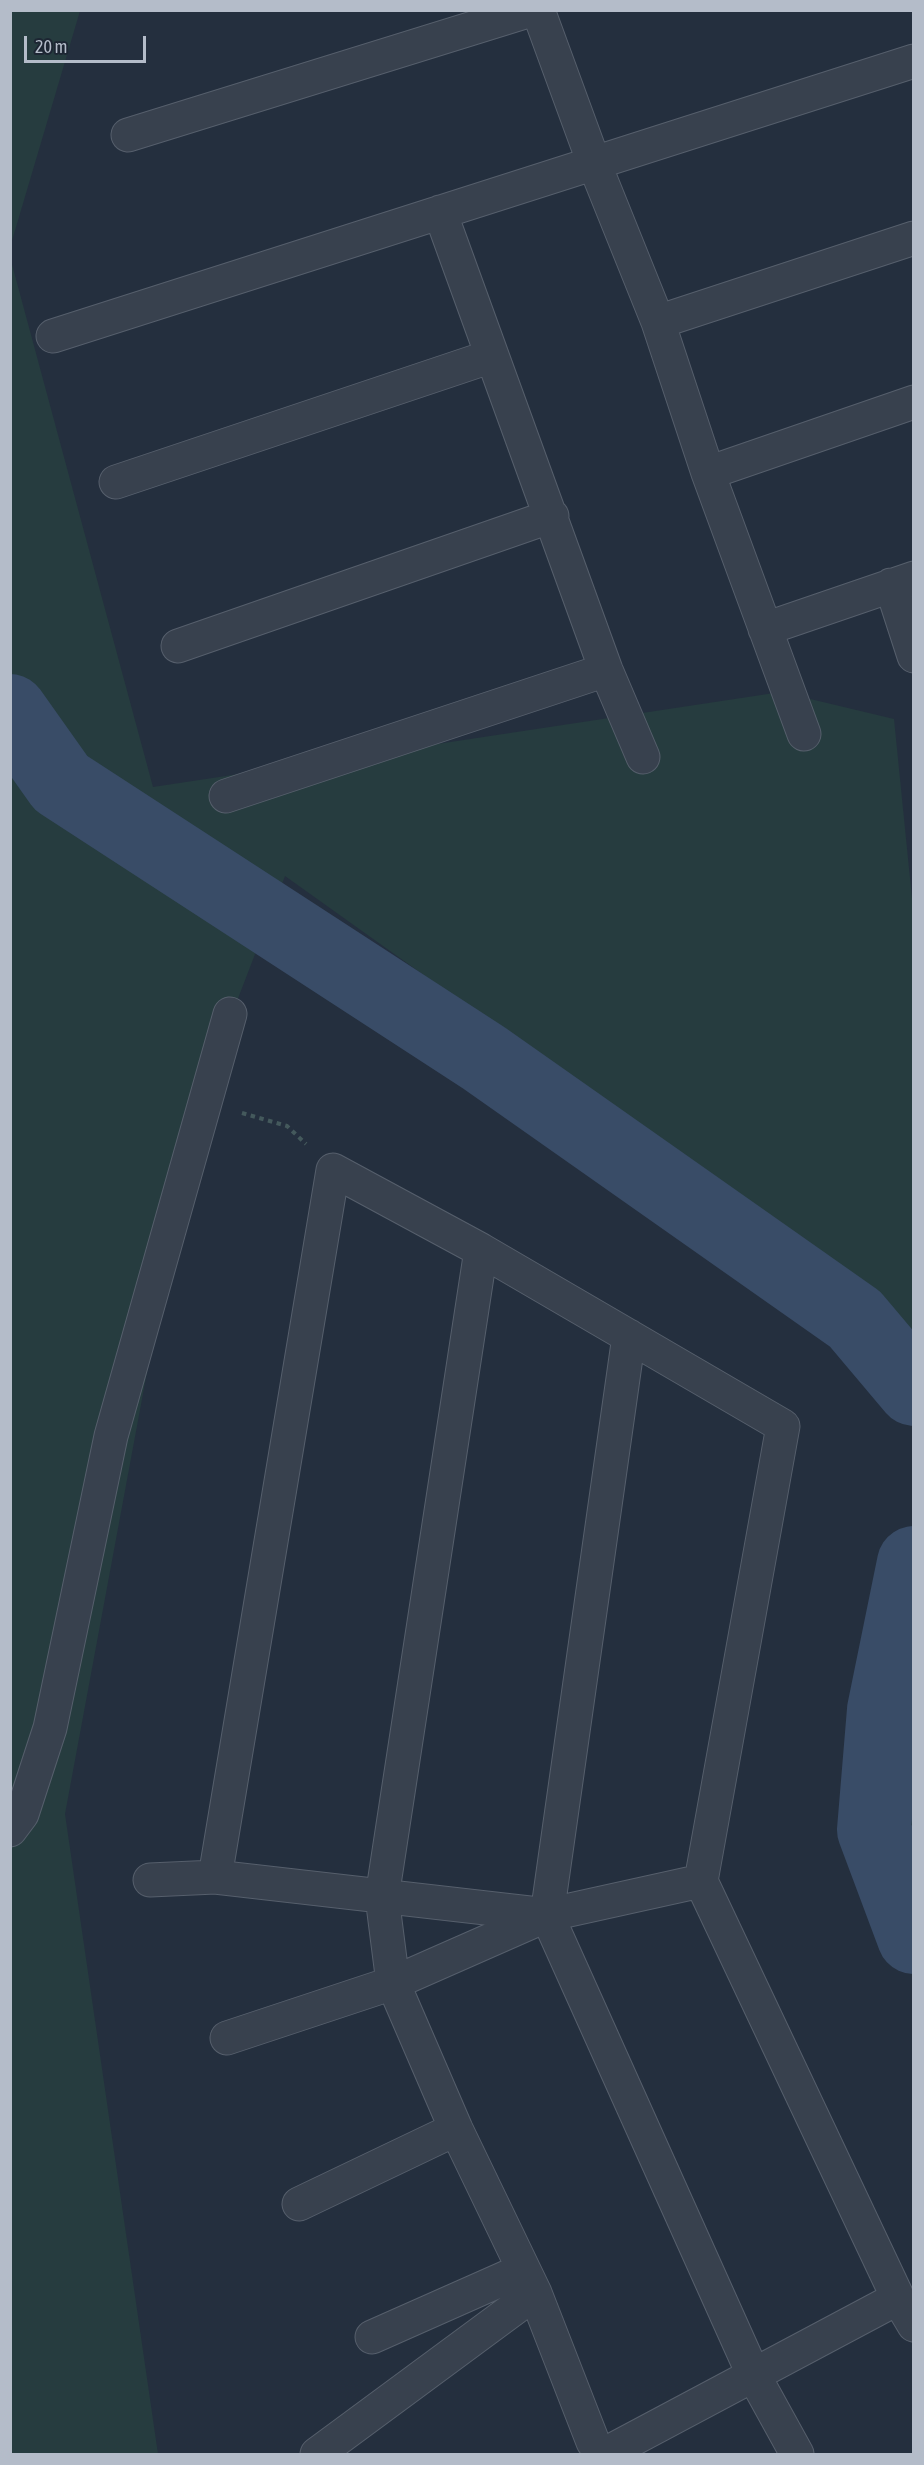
<!DOCTYPE html>
<style>
body{margin:0}
#map{position:relative;width:924px;height:2465px;overflow:hidden;background:#242f3e;font-family:"Asap Condensed",sans-serif}
canvas{display:block}
.frame{position:absolute;inset:0;border:12px solid #b4bcc9;pointer-events:none}
.scale{position:absolute;left:24px;top:36px;width:122px;height:27px;box-sizing:border-box;border:3px solid #b4bcc9;border-top:0;padding-left:8px;font-size:18px;line-height:21px;white-space:nowrap;color:#b4bcc9;-webkit-text-stroke:4px #1d2633;paint-order:stroke}
</style>
<div id="map">
<canvas width="924" height="2465"></canvas>
<div class="frame"></div>
<div class="scale">20 m</div>
</div>
<script>
const ctx = document.querySelector('canvas').getContext('2d');
ctx.lineJoin = 'round';
function fill(path, color) { ctx.fillStyle = color; ctx.fill(path, 'evenodd'); }
const shape = rows => new Path2D(rows.map(r => 'M' + r).join(''));
function strokePath(path, color, width, dash) { ctx.strokeStyle = color; ctx.lineWidth = width; ctx.lineCap = dash ? 'butt' : 'round'; ctx.setLineDash(dash || []); ctx.stroke(path); }
const green = shape([
 [11,10,80,11,11,244,10,11],
 [10,257,153,787,781,692,894,719,913,908,913,1353,893,1310,285,876,196,1108,65,1814,158,2454,11,2454],
 [913,1735,914,1846,913,1846,899,1808]
]);
const river = shape([
 [10,711,61,783,484,1058,855,1319,914,1389],
 [914,1563,884,1710,874,1830,914,1937]
]);
const path = shape([
 [242,1113,287,1126,306,1144]
]);
const street = shape([
 [538,10,594,163,658,322,708,473,804,734],
 [128,135,531,10],
 [440,212,606,670,643,757],
 [658,322,914,238],
 [53,336,914,61],
 [708,473,914,402],
 [116,482,492,356],
 [891,585,914,656],
 [765,629,914,578],
 [178,646,552,516],
 [226,796,606,670],
 [481,1250,382,1897,393,1983,456,2129,535,2293,593,2442,603,2454],
 [629,1336,547,1915,754,2376,797,2454],
 [10,1830,22,1814,50,1728,111,1436,230,1014],
 [215,1877,333,1170,481,1250,783,1426,701,1881,898,2298,914,2325],
 [150,1880,215,1877,547,1915,701,1881],
 [227,2038,393,1983,545,1916],
 [299,2204,456,2129],
 [372,2337,523,2270],
 [317,2454,535,2293],
 [605,2454,898,2298]
]);
fill(green, '#263c3f');
strokePath(river, '#394c67', 74);
strokePath(street, '#565f6c', 35);
strokePath(path, '#44595c', 4, [4.5, 4.5]);
strokePath(street, '#38414e', 33);
</script>
